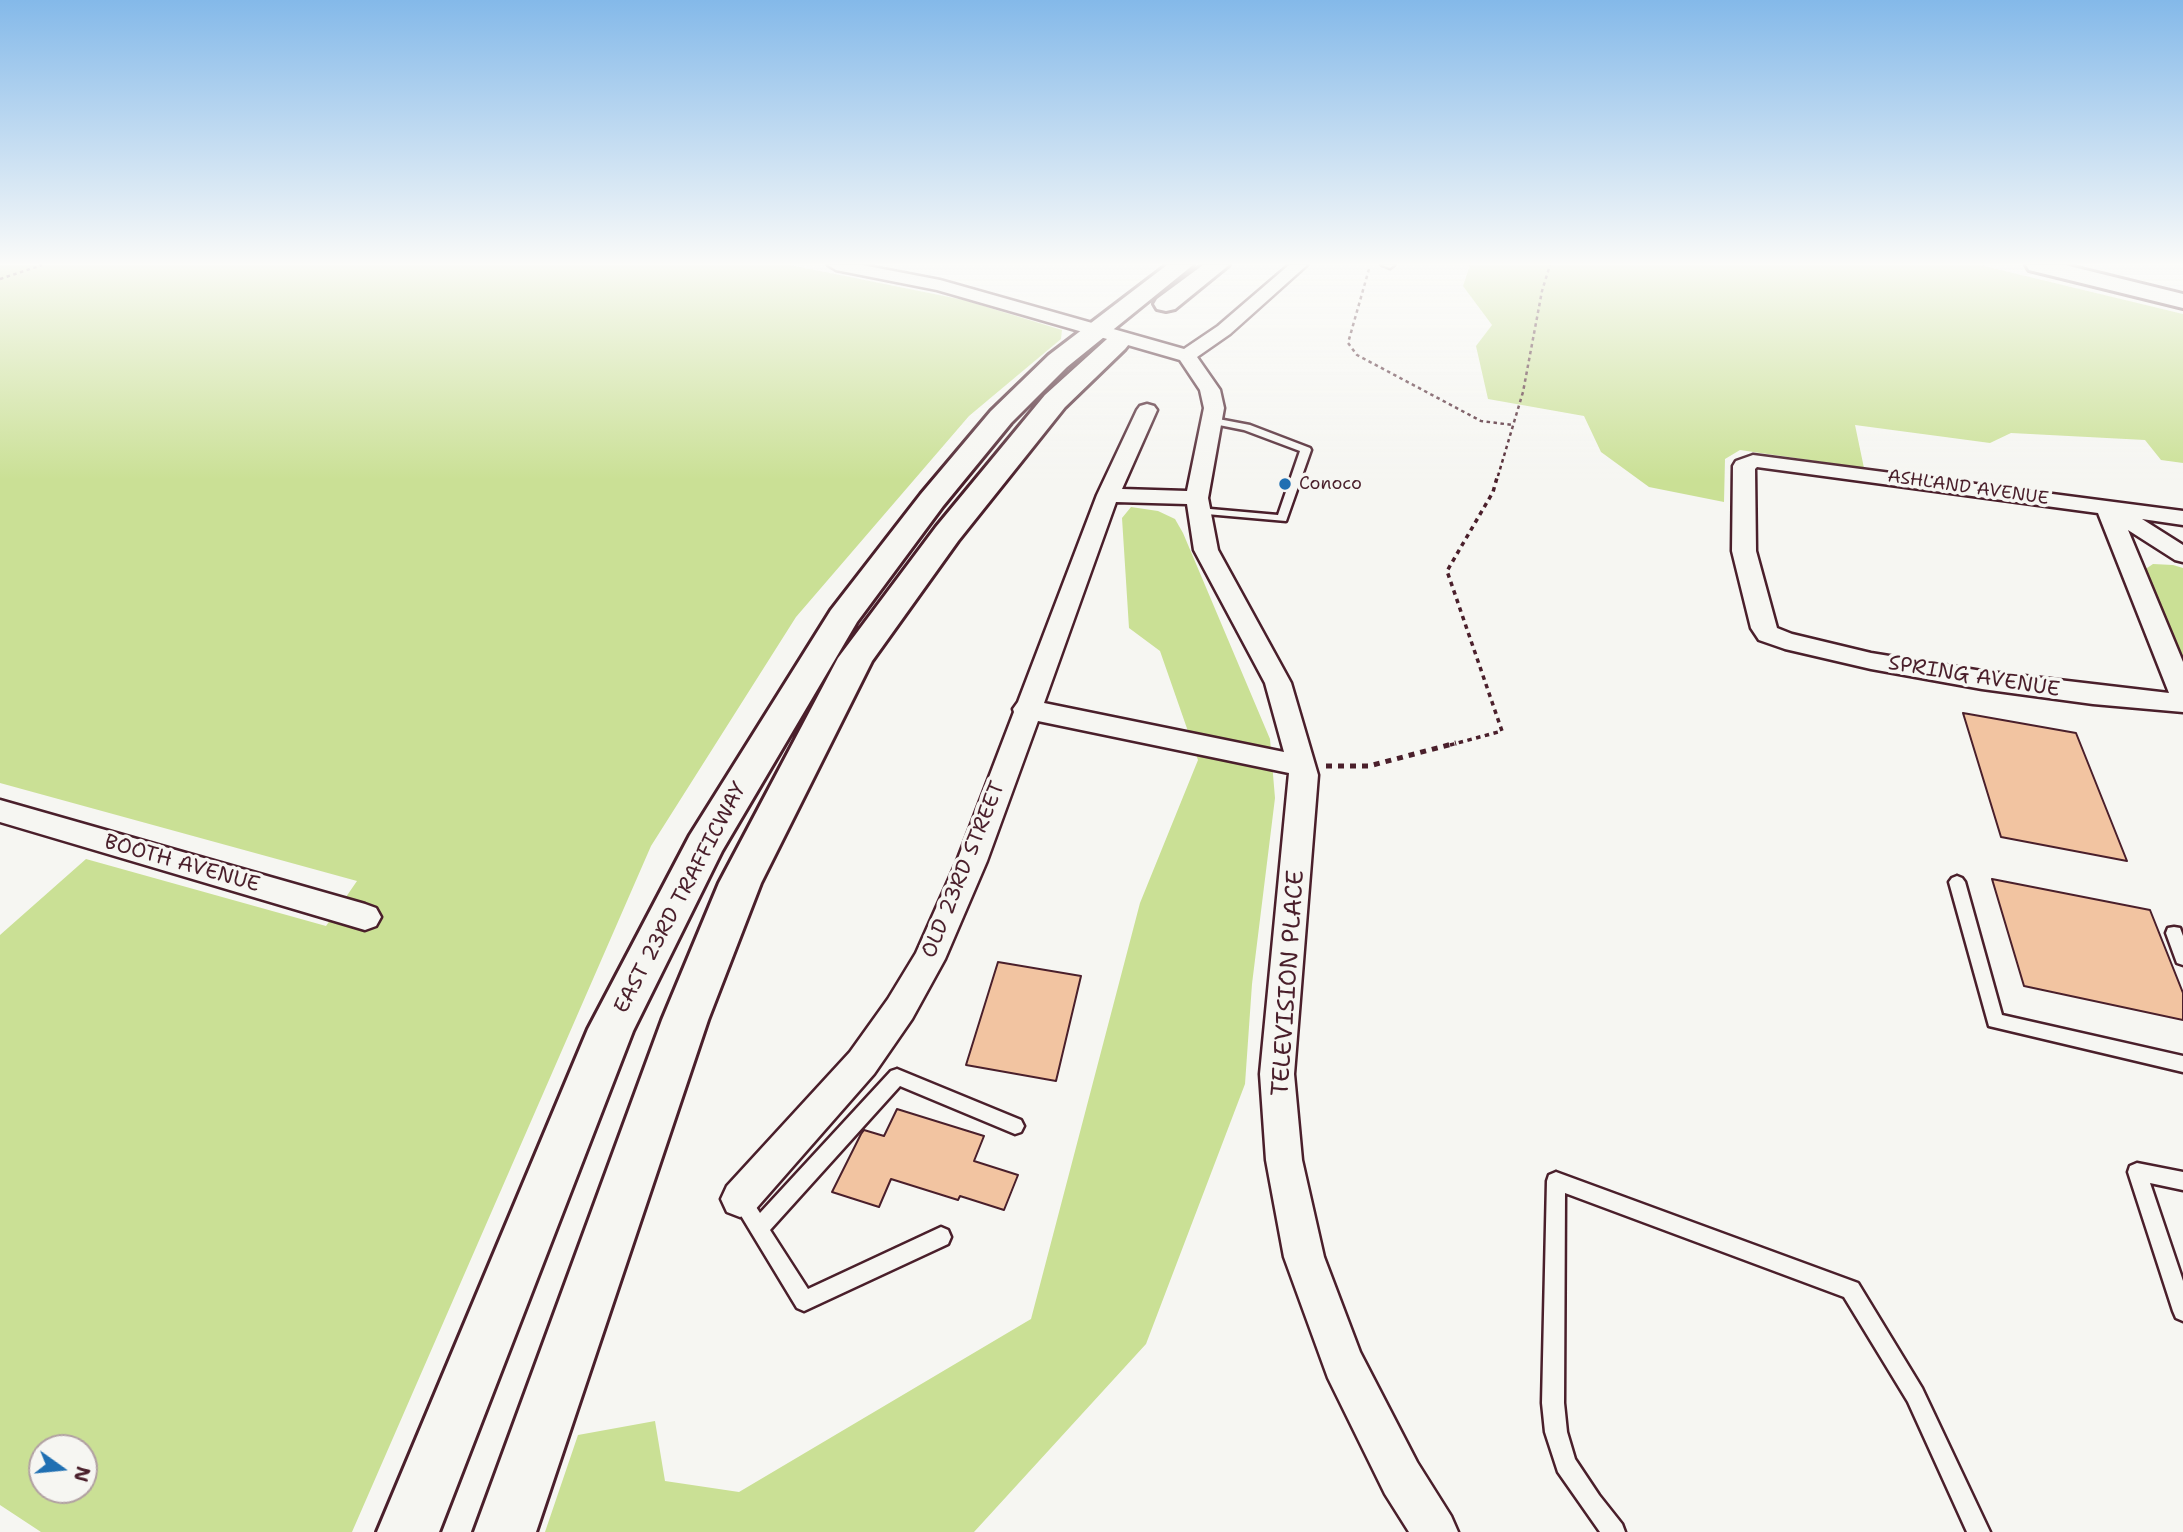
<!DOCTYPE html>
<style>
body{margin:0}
#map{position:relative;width:2183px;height:1532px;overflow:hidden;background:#f6f6f2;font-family:"Shantell Sans",sans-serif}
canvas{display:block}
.north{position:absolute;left:28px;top:1434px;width:70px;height:70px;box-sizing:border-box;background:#f6f6f2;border:2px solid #b1a0a2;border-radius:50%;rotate:105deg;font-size:19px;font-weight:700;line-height:28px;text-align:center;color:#4a1f2b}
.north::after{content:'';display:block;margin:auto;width:24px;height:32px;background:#1f6fb2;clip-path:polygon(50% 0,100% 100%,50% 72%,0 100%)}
</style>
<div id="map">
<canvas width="2183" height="1532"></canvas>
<div class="north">N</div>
</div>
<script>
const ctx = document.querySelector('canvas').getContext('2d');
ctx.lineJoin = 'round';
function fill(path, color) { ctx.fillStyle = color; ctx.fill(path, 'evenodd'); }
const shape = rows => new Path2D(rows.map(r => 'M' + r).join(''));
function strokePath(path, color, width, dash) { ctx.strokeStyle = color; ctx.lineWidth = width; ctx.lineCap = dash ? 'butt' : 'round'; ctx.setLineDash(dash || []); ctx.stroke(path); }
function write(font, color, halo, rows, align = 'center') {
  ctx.font = font + ' "Shantell Sans",sans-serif'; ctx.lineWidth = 7; ctx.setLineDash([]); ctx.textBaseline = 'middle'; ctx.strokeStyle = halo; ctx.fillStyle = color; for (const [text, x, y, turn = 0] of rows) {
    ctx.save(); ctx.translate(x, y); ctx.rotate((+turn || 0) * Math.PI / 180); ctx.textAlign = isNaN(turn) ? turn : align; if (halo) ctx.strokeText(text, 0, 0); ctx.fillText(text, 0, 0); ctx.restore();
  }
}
const green = shape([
 [0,265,790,265,964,300,1062,330,1061,339,969,416,796,617,651,846,352,1532,41,1532,0,1505,0,935,86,859,326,926,357,881,0,783],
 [42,1448,84,1448,84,1490,42,1490],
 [1470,265,1980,265,2183,314,2183,463,2161,460,2145,440,2011,433,1990,443,1855,425,1864,468,1740,450,1725,459,1724,502,1649,487,1601,452,1584,416,1488,399,1476,346,1492,325,1463,286],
 [1131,507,1158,511,1175,519,1183,533,1270,739,1275,798,1252,984,1245,1084,1146,1344,974,1532,545,1532,578,1435,655,1421,665,1481,739,1492,1031,1319,1140,903,1198,760,1160,651,1129,628,1122,518],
 [2153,564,2173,565,2183,568,2183,658,2144,570]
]);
const building = shape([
 [1963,713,2076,733,2127,861,2001,837,1963,713],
 [1992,879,2150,910,2183,993,2183,1020,2024,986,1992,879],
 [998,962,1081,976,1056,1081,966,1065,998,962],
 [897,1109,984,1136,974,1161,1018,1175,1004,1210,960,1196,958,1200,891,1179,879,1207,832,1192,861,1134,864,1130,884,1136,897,1109]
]);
const pathFar2 = shape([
 [1369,269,1348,343,1357,355,1481,421,1513,425],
 [0,279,42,265],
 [1498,476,1523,392,1542,291,1550,265]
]);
const pathFar1 = shape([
 [1450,745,1502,731,1447,571,1493,492,1498,474]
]);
const path = shape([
 [1326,766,1369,766,1456,743]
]);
const lane = shape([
 [1382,265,1394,265,1390,268,1382,265],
 [1213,418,1250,425,1310,448,1311,450,1286,521,1195,513,1195,509,1199,508,1278,515,1300,451,1244,430,1209,423,1208,421,1213,418],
 [1957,876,1962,878,1965,882,2002,1015,2183,1056,2183,1072,1989,1026,1949,882,1952,878,1957,876],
 [2174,927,2180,928,2183,936,2183,965,2177,963,2166,933,2168,928,2174,927],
 [897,1069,1021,1120,1024,1126,1021,1132,1015,1134,900,1086,770,1230,808,1289,941,1227,948,1230,951,1237,948,1244,804,1311,797,1308,731,1199,733,1193,740,1190,747,1193,760,1213,891,1071,897,1069],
 [2137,1163,2183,1172,2183,1190,2150,1183,2183,1281,2183,1321,2176,1318,2173,1311,2128,1172,2130,1166,2137,1163],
 [1556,1172,1858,1283,1922,1388,1990,1532,1967,1532,1908,1402,1844,1297,1565,1193,1564,1403,1567,1432,1575,1459,1599,1495,1622,1524,1625,1532,1600,1532,1558,1472,1545,1432,1542,1403,1547,1181,1549,1175,1556,1172]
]);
const street = shape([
 [828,265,862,265,940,280,1184,349,1218,326,1289,265,1307,265,1230,334,1197,357,1220,390,1224,408,1208,498,1218,550,1291,683,1318,775,1294,1074,1302,1160,1324,1257,1360,1352,1417,1462,1451,1516,1458,1532,1409,1532,1385,1494,1328,1378,1284,1257,1266,1160,1260,1074,1289,773,1038,721,987,861,945,959,912,1019,874,1074,753,1212,740,1217,727,1212,721,1199,727,1186,850,1052,888,999,916,953,957,861,1014,712,1013,709,1018,702,1097,495,1137,410,1140,406,1147,404,1154,406,1157,410,1122,489,1187,491,1204,408,1200,390,1180,360,937,290,836,270,828,265],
 [1116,502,1187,504,1194,550,1265,683,1284,752,1044,703,1116,502],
 [1753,455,2183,511,2183,525,2142,519,2183,545,2183,562,2175,560,2128,530,2183,662,2183,712,2093,704,1982,689,1871,669,1785,649,1759,640,1751,628,1732,551,1733,466,1736,461,1753,455],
 [1757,467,2098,513,2169,693,1982,671,1871,653,1792,634,1777,628,1756,551,1755,469,1757,467],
 [0,800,365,904,376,908,381,917,376,926,365,930,0,822,0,800]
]);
const primary = shape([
 [1167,265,1193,265,1067,367,1011,423,943,506,857,622,722,851,633,1031,439,1532,377,1532,588,1029,690,835,831,610,921,494,991,411,1049,355,1167,265],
 [1203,265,1229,265,1175,309,1166,311,1157,309,1154,304,1157,299,1203,265],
 [1116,336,1125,339,1129,344,1125,349,1065,407,958,541,872,661,761,883,708,1020,536,1532,474,1532,662,1020,719,883,838,658,936,527,1045,395,1107,339,1116,336]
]);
const highway = shape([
 [2026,265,2065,265,2183,294,2183,308,2029,270,2026,265]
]);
const markers = [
 [1285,484,7,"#1f6fb2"]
];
const farPoinames = [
 ["Conoco",1299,484]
];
const farStreetnames = [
 ["ASHLAND AVENUE",1968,488,8]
];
const streetNames = [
 ["SPRING AVENUE",1974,677,9],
 ["BOOTH AVENUE",182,864,16],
 ["OLD 23RD STREET",964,870,-68],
 ["EAST 23RD TRAFFICWAY",681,898,-62]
];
const nearStreetnames = [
 ["TELEVISION PLACE",1289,983,-86]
];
fill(green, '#cae095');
fill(building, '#f2c4a1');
strokePath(building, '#4a1f2b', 2);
strokePath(lane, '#4a1f2b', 5);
strokePath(street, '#4a1f2b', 5);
strokePath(primary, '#4a1f2b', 6);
strokePath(highway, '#4a1f2b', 6);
strokePath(pathFar2, '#4a1f2b', 2.5, [3.5, 3.5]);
strokePath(pathFar1, '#4a1f2b', 3.5, [4.5, 4.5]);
strokePath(path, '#4a1f2b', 5, [6, 6]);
fill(lane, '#f6f6f2');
fill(street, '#f6f6f2');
fill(primary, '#f6f6f2');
fill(highway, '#f6f6f2');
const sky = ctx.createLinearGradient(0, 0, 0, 480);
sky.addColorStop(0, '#84b9e9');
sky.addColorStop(0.55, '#fbfbf9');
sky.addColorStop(1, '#fbfbf900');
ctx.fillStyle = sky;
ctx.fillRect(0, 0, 2183, 480);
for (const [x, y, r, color] of markers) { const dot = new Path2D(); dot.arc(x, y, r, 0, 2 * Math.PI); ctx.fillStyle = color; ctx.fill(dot); strokePath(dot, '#f6f6f2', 2.5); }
write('18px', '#4a1f2b', '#f6f6f2', farPoinames, 'left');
write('18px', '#4a1f2b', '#f6f6f2', farStreetnames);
write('21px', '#4a1f2b', '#f6f6f2', streetNames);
write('24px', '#4a1f2b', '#f6f6f2', nearStreetnames);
</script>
